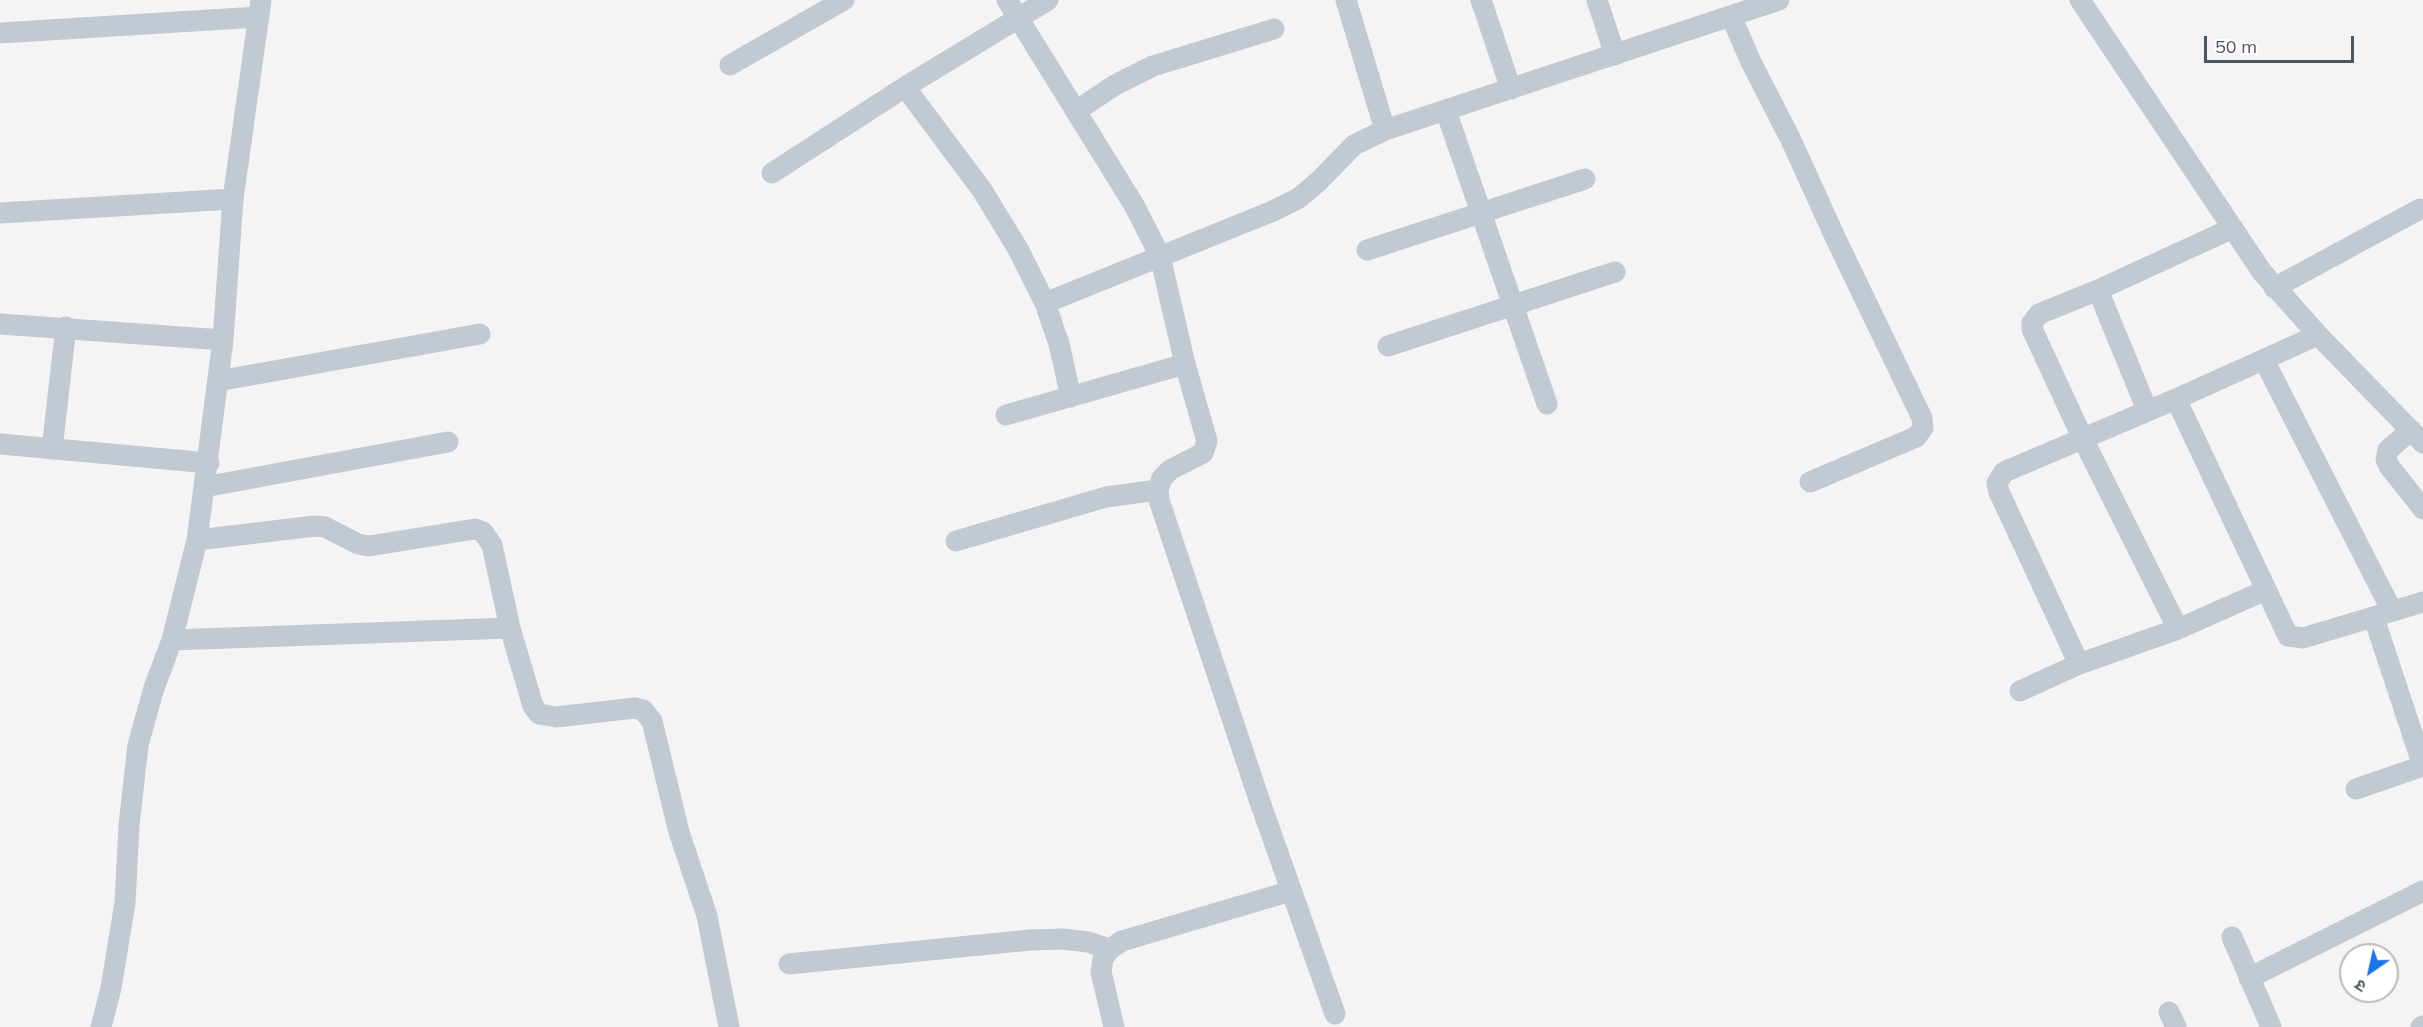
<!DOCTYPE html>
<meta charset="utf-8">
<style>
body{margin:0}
#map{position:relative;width:2423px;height:1027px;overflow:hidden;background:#f5f3f3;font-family:Mulish,"Noto Sans Devanagari",sans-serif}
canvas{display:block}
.north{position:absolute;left:2339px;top:943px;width:60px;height:60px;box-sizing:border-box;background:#fff;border:2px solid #b7bbc0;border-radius:50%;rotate:214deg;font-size:16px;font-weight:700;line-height:24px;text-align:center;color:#4a5661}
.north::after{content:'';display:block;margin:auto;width:21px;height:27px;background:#1a73e8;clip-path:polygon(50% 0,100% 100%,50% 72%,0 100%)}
.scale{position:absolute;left:2204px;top:36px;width:150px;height:27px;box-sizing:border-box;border:3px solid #4a5661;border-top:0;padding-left:8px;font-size:18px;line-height:21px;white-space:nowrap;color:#4a5661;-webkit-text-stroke:4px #fff;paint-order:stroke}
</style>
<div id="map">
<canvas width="2423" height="1027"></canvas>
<div class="north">उ</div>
<div class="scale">50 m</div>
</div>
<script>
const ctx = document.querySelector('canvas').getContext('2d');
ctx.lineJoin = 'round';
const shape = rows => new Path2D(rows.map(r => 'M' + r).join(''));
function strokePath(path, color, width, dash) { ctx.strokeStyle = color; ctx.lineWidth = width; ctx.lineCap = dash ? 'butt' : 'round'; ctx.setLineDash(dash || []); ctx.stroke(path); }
const minor = shape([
 [1007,0,1134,205,1160,256,1185,364,1207,441,1203,453,1170,470,1162,478,1158,490,1159,500,1260,802,1335,1014],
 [1346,0,1385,130],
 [1481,0,1511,89],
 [1597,0,1615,55],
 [2080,0,2262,272,2318,335,2423,443],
 [1731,16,1751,62,1791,140,1835,237,1922,418,1923,428,1916,437,1810,482],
 [0,33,258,17],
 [730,65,844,0],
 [905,87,982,190,1018,249,1045,303,1059,344,1071,397],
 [1076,111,1115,85,1153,66,1274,29],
 [1446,111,1547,404],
 [772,173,905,87,1048,0],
 [0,213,233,199],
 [1367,250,1585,179],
 [2274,288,2420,209],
 [2098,290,2147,410],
 [1045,303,1273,211,1299,198,1319,181,1354,145,1385,130,1779,0],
 [0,324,223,340],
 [2318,335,2176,399,2288,636,2303,638,2423,602],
 [1388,346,1615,272],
 [2264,360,2392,611],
 [218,381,480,334],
 [1006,415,1185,364],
 [2411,430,2388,450,2386,459,2389,466,2423,509],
 [0,444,209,463],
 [52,449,66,327],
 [204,487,448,442],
 [197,540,315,526,325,527,358,544,369,546,475,529,483,532,492,545,510,628,533,706,539,714,556,717,635,708,643,710,652,721,679,832,707,916,729,1027],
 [956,541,1106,497,1158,490],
 [2374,618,2423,766],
 [2178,629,2083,439,2032,329,2032,323,2039,314,2098,290,2233,228],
 [172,640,510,628],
 [2079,664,1999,492,1997,483,2004,472,2176,399],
 [2020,691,2079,664,2178,629,2266,590],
 [2356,789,2423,766],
 [2232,937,2271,1027],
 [789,964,1030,940,1063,939,1088,942,1110,949],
 [2249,978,2423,891],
 [2169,1012,2176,1027],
 [101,1027,111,988,125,903,129,825,138,745,154,688,172,640,197,540,223,340,233,199,261,0],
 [1114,1027,1101,972,1103,958,1110,949,1122,941,1291,891],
 [2421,1027,2423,1026]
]);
strokePath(minor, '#c1cad2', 21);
</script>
